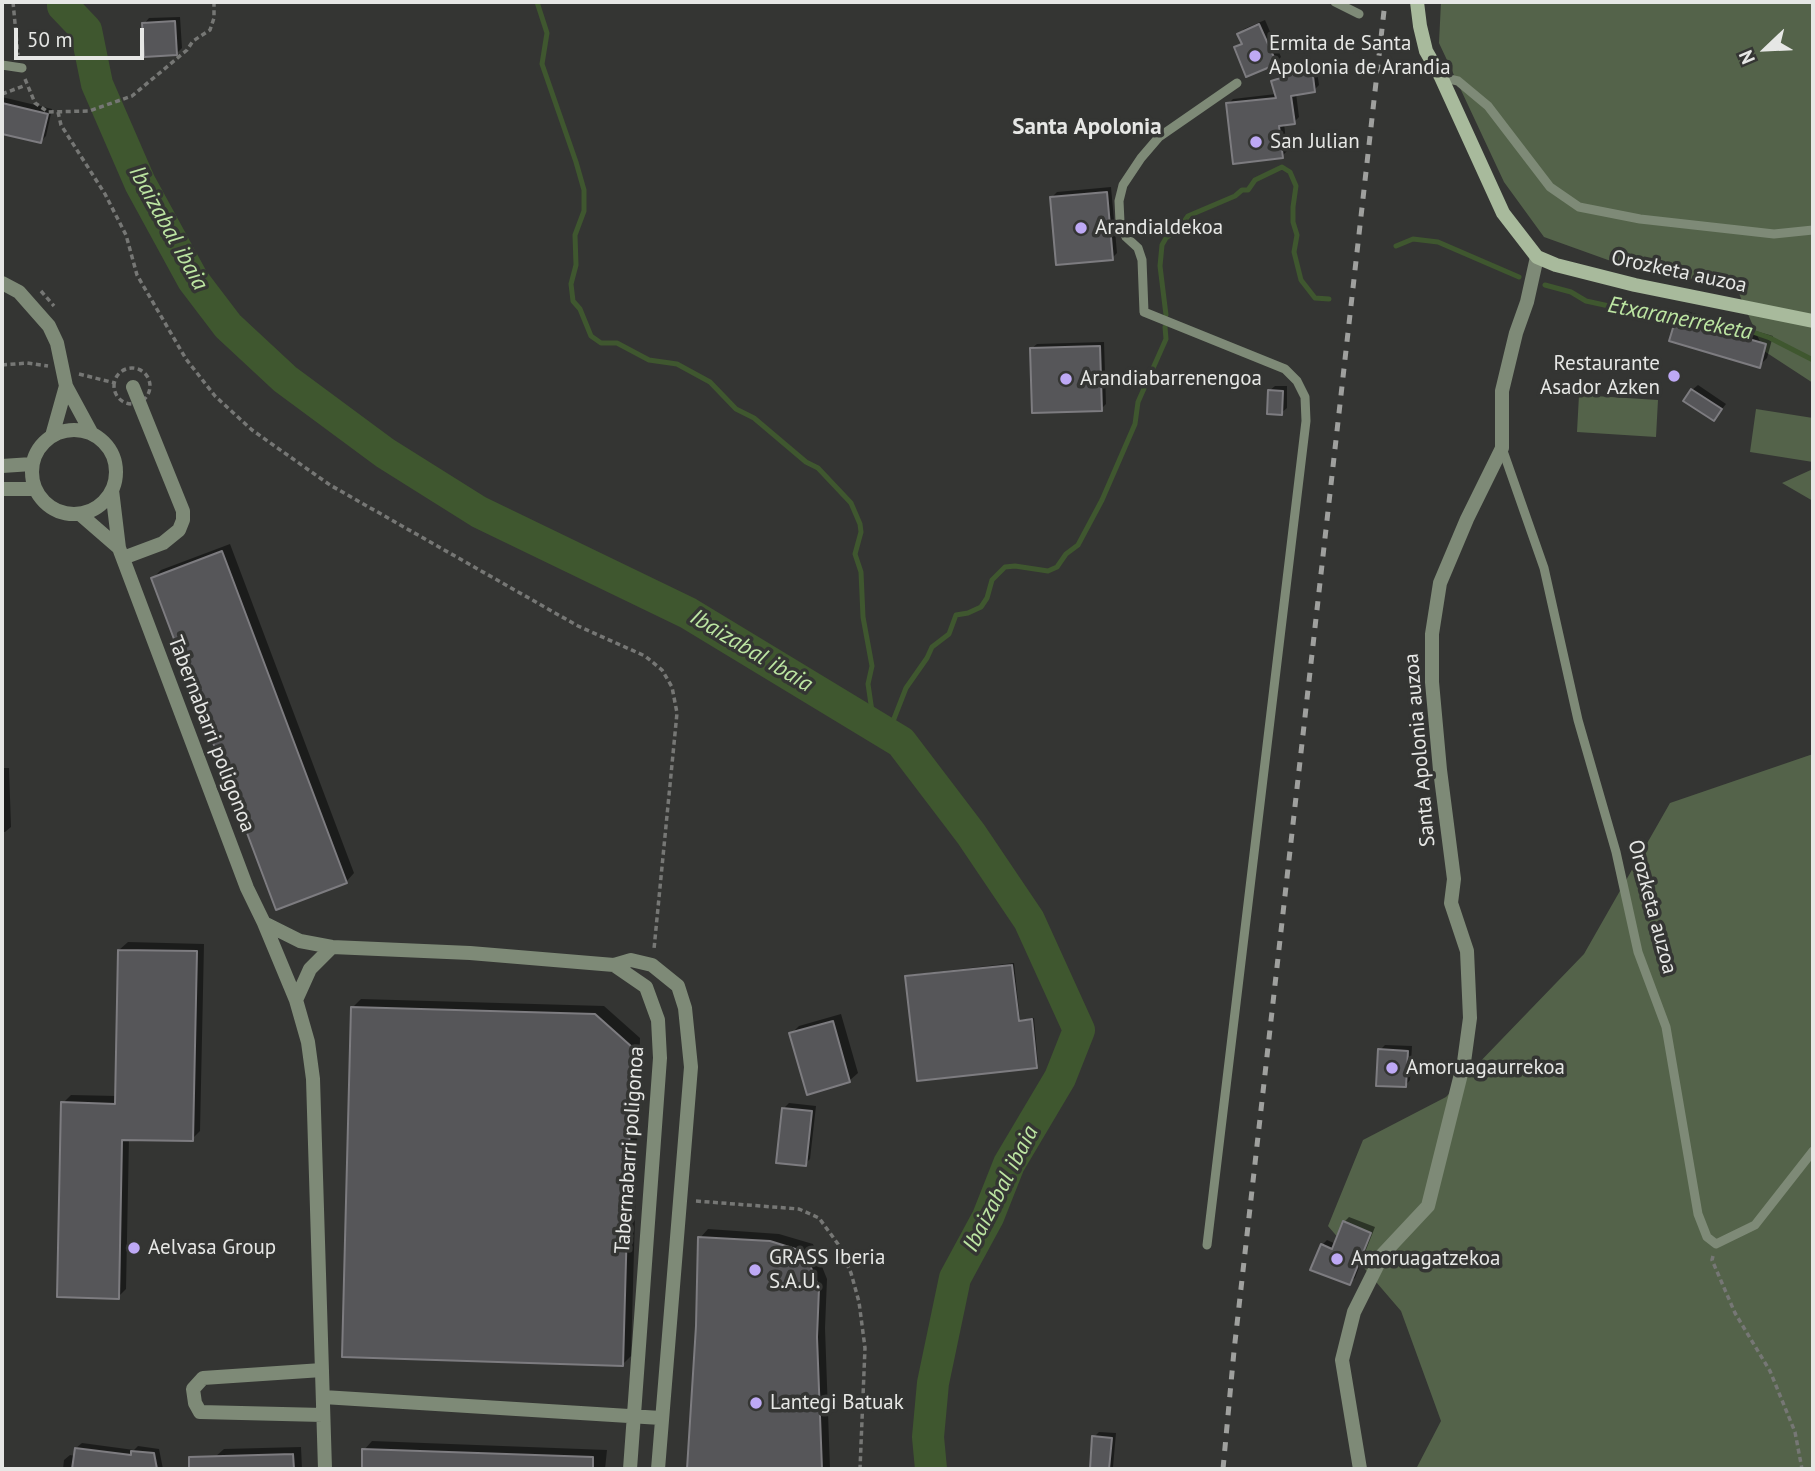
<!DOCTYPE html>
<style>
body{margin:0}
#map{position:relative;width:1815px;height:1471px;overflow:hidden;background:#343533;font-family:"PT Sans",sans-serif}
canvas{display:block}
.frame{position:absolute;inset:0;border:4px solid #e6e7e5;pointer-events:none}
.north{position:absolute;left:1731px;top:14px;width:70px;height:70px;-webkit-text-stroke:5px #343533;paint-order:stroke;rotate:247deg;font-size:19px;font-weight:700;line-height:28px;text-align:center;color:#e6e7e5}
.north::after{content:'';display:block;margin:auto;width:24px;height:32px;background:#e6e7e5;clip-path:polygon(50% 0,100% 100%,50% 72%,0 100%)}
.scale{position:absolute;left:14px;top:28px;width:130px;height:32px;box-sizing:border-box;border:4px solid #e6e7e5;border-top:0;padding-left:9px;font-size:21px;line-height:24px;white-space:nowrap;color:#e6e7e5;-webkit-text-stroke:5px #343533;paint-order:stroke}
</style>
<div id="map">
<canvas width="1815" height="1471"></canvas>
<div class="frame"></div>
<div class="north">N</div>
<div class="scale">50 m</div>
</div>
<script>
const ctx = document.querySelector('canvas').getContext('2d');
ctx.lineJoin = 'round';
function fill(path, color) { ctx.fillStyle = color; ctx.fill(path, 'evenodd'); }
const shape = rows => new Path2D(rows.map(r => 'M' + r).join(''));
function strokePath(path, color, width, dash) { ctx.strokeStyle = color; ctx.lineWidth = width; ctx.lineCap = dash ? 'butt' : 'round'; ctx.setLineDash(dash || []); ctx.stroke(path); }
function write(font, color, halo, rows, align = 'center') {
  ctx.font = font + ' "PT Sans",sans-serif'; ctx.lineWidth = 7; ctx.setLineDash([]); ctx.textBaseline = 'middle'; ctx.strokeStyle = halo; ctx.fillStyle = color; for (const [text, x, y, turn = 0] of rows) {
    ctx.save(); ctx.translate(x, y); ctx.rotate((+turn || 0) * Math.PI / 180); ctx.textAlign = isNaN(turn) ? turn : align; if (halo) ctx.strokeText(text, 0, 0); ctx.fillText(text, 0, 0); ctx.restore();
  }
}
const green = shape([
 [1441,2,1813,2,1813,383,1764,351,1737,289,1608,260,1544,237,1504,182,1439,43],
 [1579,395,1658,400,1656,437,1577,432],
 [1756,409,1813,418,1813,462,1750,452],
 [1813,469,1813,501,1782,483],
 [1813,754,1813,1469,1416,1469,1441,1421,1401,1311,1328,1226,1363,1140,1446,1097,1584,954,1670,803]
]);
const shadow = shape([
 [180,17,182,48,177,53,144,24,149,18],
 [1265,20,1281,57,1276,62,1236,48,1243,42,1239,34,1244,29],
 [1316,64,1319,85,1314,90,1296,93,1299,117,1294,122,1284,123,1287,151,1282,156,1228,104,1233,99,1276,94,1273,82,1279,76],
 [2,97,52,109,46,136,41,141,2,132],
 [1111,187,1117,253,1112,258,1052,197,1057,192],
 [1686,311,1773,336,1767,358,1759,366,1677,319],
 [1104,342,1106,404,1101,409,1031,349,1037,344],
 [1698,385,1726,404,1714,419,1692,390],
 [1275,386,1287,386,1287,408,1281,413,1269,391],
 [230,544,354,873,346,882,153,578,161,570],
 [2,768,9,768,11,827,5,832,2,832],
 [128,942,204,944,200,1131,192,1139,129,1138,126,1289,118,1297,63,1103,71,1095,117,1096,119,950],
 [1014,963,1020,1020,1034,1018,1038,1064,1036,1066,907,977,909,975],
 [361,999,604,1006,640,1038,631,1356,623,1364,353,1007],
 [841,1014,858,1073,849,1081,791,1034,799,1026],
 [1385,1045,1412,1046,1410,1080,1405,1086,1380,1050],
 [789,1103,816,1106,810,1159,805,1164,784,1108],
 [1349,1217,1375,1227,1355,1278,1349,1283,1322,1245,1327,1240,1336,1244,1344,1222],
 [708,1229,779,1234,813,1244,827,1279,825,1328,830,1469,689,1469,698,1326,700,1238],
 [1099,1432,1116,1433,1113,1467,1111,1469,1091,1469,1094,1437],
 [372,1441,607,1450,605,1469,364,1469,364,1450],
 [82,1443,134,1450,138,1446,159,1449,163,1469,63,1469,64,1460,70,1455,75,1456,76,1448],
 [301,1447,302,1469,216,1469,215,1457,224,1449]
]);
const stream = shape([
 [537,2,547,33,542,64,576,162,584,190,584,211,575,235,576,265,571,284,573,301,580,309,591,336,601,343,617,343,649,360,677,364,710,382,736,409,754,418,806,462,818,468,851,503,860,524,861,532,855,554,861,572,863,617,872,666,868,684,874,725],
 [1396,246,1413,239,1438,242,1519,277],
 [1545,285,1571,292,1586,301,1632,311,1727,323,1770,338,1813,360],
 [1166,315,1160,266,1162,245,1166,238,1181,226,1188,216,1235,196,1242,190,1248,190,1255,180,1282,167,1290,172,1296,186,1293,207,1293,222,1297,235,1294,252,1301,280,1315,298,1329,299],
 [888,734,906,688,927,658,932,647,949,634,956,615,968,613,981,607,987,598,992,580,1005,567,1015,566,1048,571,1057,567,1066,554,1078,545,1102,500,1135,424,1138,402,1166,339,1165,327]
]);
const river = shape([
 [63,2,63,6,86,30,97,84,140,183,193,280,228,326,285,379,385,453,479,512,688,613,901,742,971,834,1029,920,1079,1030,1060,1078,1009,1164,988,1217,955,1278,933,1383,928,1437,931,1469]
]);
const building = shape([
 [175,21,177,55,144,57,142,23,175,21],
 [1259,24,1277,64,1246,77,1234,47,1242,44,1237,34,1259,24],
 [1312,68,1315,92,1291,96,1295,124,1279,126,1283,158,1233,164,1226,103,1276,98,1271,81,1312,68],
 [2,103,48,114,41,143,2,134,2,103],
 [1107,192,1113,260,1056,265,1050,197,1107,192],
 [1676,318,1766,344,1760,368,1669,341,1676,318],
 [1100,346,1102,411,1032,413,1030,348,1100,346],
 [1691,389,1722,409,1714,421,1683,401,1691,389],
 [1268,390,1283,391,1282,415,1267,414,1268,390],
 [222,551,347,883,276,910,151,578,222,551],
 [118,950,197,951,193,1141,122,1140,119,1299,57,1297,61,1102,115,1104,118,950],
 [1012,965,1019,1021,1032,1019,1037,1068,917,1081,905,976,1012,965],
 [351,1007,595,1014,632,1047,623,1366,342,1357,351,1007],
 [833,1021,850,1082,807,1095,789,1033,833,1021],
 [1378,1049,1408,1051,1406,1087,1376,1086,1378,1049],
 [782,1108,812,1111,806,1166,776,1163,782,1108],
 [1343,1221,1371,1233,1350,1285,1310,1270,1321,1244,1332,1249,1343,1221],
 [698,1237,770,1241,805,1252,819,1288,817,1337,822,1469,687,1469,696,1326,698,1237],
 [1092,1436,1112,1438,1109,1469,1090,1469,1092,1436],
 [75,1448,131,1455,131,1451,154,1453,157,1469,72,1469,75,1448],
 [362,1449,593,1457,593,1469,362,1469,362,1449],
 [293,1454,294,1469,189,1469,189,1457,293,1454]
]);
const path = shape([
 [13,2,18,55],
 [25,79,35,103,48,112,89,111,132,96,187,50,193,41,210,30,214,18,214,2],
 [2,94,26,85],
 [58,112,61,125,105,194,126,235,137,275,186,359,215,396,252,430,330,485,578,626,645,656,662,670,672,687,677,713,654,949],
 [41,291,54,306],
 [2,365,27,363,48,366],
 '114 386a18 18 0 1 1 36 0a18 18 0 1 1-36 0Z',
 [79,374,115,383],
 [696,1201,799,1209,819,1218,838,1244,851,1273,859,1302,865,1348,860,1469],
 [1713,1256,1712,1260,1735,1313,1770,1371,1795,1432,1802,1469]
]);
const lane = shape([
 [1335,2,1359,14],
 [2,65,22,68],
 [1441,77,1458,81,1488,106,1550,187,1579,207,1640,219,1774,234,1813,230],
 [1502,448,1544,568,1578,720,1616,852,1638,952,1666,1027,1698,1214,1707,1237,1716,1244,1755,1225,1813,1151],
 [1207,1245,1306,421,1305,397,1297,381,1285,369,1144,312,1142,260,1138,248,1126,237,1120,222,1119,201,1123,185,1141,158,1159,137,1237,83]
]);
const street = shape([
 [2,283,19,292,49,326,57,343,66,386,52,436],
 [66,386,92,434],
 '32 472a42 42 0 1 1 84 0a42 42 0 1 1-84 0Z',
 [2,466,32,464],
 [2,489,35,489],
 [112,490,119,548,247,888,264,923,296,1000,308,1042,313,1079,325,1469],
 [81,515,119,548],
 [123,558,163,543,179,530,183,520,183,511,133,387],
 [264,923,300,941,332,947,470,953,614,965,646,987,658,1020,660,1058,630,1469],
 [614,965,631,960,652,965,678,986,685,1008,691,1067,658,1469],
 [296,1000,310,969,332,947],
 [322,1370,203,1378,193,1389,195,1403,200,1412,323,1415],
 [323,1397,661,1418],
 [1360,1469,1342,1360,1354,1312,1383,1254,1428,1206,1464,1062,1470,1018,1467,951,1451,903,1454,879,1440,770,1432,682,1432,634,1440,583,1467,519,1502,448,1502,391,1516,333,1527,302,1537,257]
]);
const secondary = shape([
 [1417,2,1420,26,1426,51,1441,77,1503,213,1537,257,1556,265,1635,285,1813,321]
]);
const rail = shape([
 [1223,1469,1234,1351,1385,2]
]);
const markers = [
 [1255,56,7,"#bea9f5"],
 [1256,142,7,"#bea9f5"],
 [1081,228,7,"#bea9f5"],
 [1674,376,7,"#bea9f5"],
 [1066,379,7,"#bea9f5"],
 [1392,1068,7,"#bea9f5"],
 [134,1248,7,"#bea9f5"],
 [1337,1259,7,"#bea9f5"],
 [755,1270,7,"#bea9f5"],
 [756,1403,7,"#bea9f5"]
];
const poiNames = [
 ["Ermita de Santa",1269,44],
 ["Apolonia de Arandia",1269,68],
 ["San Julian",1270,142],
 ["Arandialdekoa",1095,228],
 ["Restaurante",1660,364,"right"],
 ["Asador Azken",1660,388,"right"],
 ["Arandiabarrenengoa",1080,379],
 ["Amoruagaurrekoa",1406,1068],
 ["Aelvasa Group",148,1248],
 ["GRASS Iberia",769,1258],
 ["S.A.U.",769,1282],
 ["Amoruagatzekoa",1351,1259],
 ["Lantegi Batuak",770,1403]
];
const streetNames = [
 ["Orozketa auzoa",1679,272,12],
 ["Tabernabarri poligonoa",211,734,69],
 ["Santa Apolonia auzoa",1420,750,-95],
 ["Orozketa auzoa",1652,907,75],
 ["Tabernabarri poligonoa",630,1150,-86]
];
const neighbourhoodNames = [
 ["Santa Apolonia",1087,127]
];
const waterNames = [
 ["Ibaizabal ibaia",168,228,61],
 ["Etxaranerreketa",1680,319,11],
 ["Ibaizabal ibaia",751,651,31],
 ["Ibaizabal ibaia",1001,1189,-63]
];
fill(green, '#54634a');
fill(shadow, '#0007');
strokePath(stream, '#3f572f', 5);
strokePath(river, '#3f572f', 32);
fill(building, '#565659');
strokePath(building, '#7d7c80', 2);
strokePath(path, '#767775', 3.5, [5, 3.5]);
strokePath(lane, '#7e8a77', 9);
strokePath(street, '#7e8a77', 14);
strokePath(secondary, '#a8ba9c', 14);
strokePath(rail, '#9fa09e', 5, [9, 9]);
for (const [x, y, r, color] of markers) { const dot = new Path2D(); dot.arc(x, y, r, 0, 2 * Math.PI); ctx.fillStyle = color; ctx.fill(dot); strokePath(dot, '#343533', 2.5); }
write('21px', '#e6e7e5', '#343533', poiNames, 'left');
write('21px', '#e6e7e5', '#343533', streetNames);
write('bold 23px', '#e6e7e5', '#343533', neighbourhoodNames);
write('italic 23px', '#bce5a2', '#343533', waterNames);
</script>
